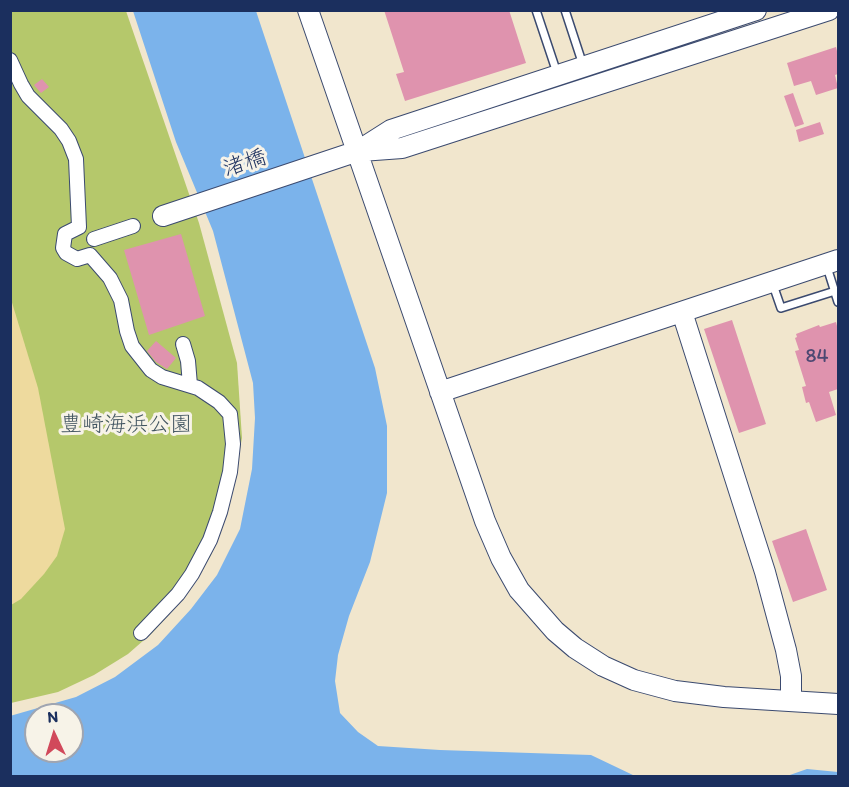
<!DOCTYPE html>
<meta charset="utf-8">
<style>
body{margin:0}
#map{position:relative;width:849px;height:787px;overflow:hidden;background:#f1e6cd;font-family:Itim,sans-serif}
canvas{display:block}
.frame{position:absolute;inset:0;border:12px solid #1b2f5e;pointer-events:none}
.north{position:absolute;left:24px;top:703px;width:60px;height:60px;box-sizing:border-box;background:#f7f3e8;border:2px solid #9fa5b1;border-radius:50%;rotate:356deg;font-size:16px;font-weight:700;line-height:24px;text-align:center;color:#1b2f5e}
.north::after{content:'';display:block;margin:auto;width:21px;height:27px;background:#d1495b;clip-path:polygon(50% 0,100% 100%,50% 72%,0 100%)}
</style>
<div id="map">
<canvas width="849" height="787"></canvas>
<div class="frame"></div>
<div class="north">N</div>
</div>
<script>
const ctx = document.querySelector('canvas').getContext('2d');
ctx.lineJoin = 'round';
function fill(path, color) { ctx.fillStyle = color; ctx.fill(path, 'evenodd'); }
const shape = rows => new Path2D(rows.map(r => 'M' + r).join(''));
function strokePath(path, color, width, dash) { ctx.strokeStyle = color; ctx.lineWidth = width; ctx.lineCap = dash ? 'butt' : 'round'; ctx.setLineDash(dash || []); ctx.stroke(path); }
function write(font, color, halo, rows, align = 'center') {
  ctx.font = font + ' Itim,"Klee One",sans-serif'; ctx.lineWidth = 6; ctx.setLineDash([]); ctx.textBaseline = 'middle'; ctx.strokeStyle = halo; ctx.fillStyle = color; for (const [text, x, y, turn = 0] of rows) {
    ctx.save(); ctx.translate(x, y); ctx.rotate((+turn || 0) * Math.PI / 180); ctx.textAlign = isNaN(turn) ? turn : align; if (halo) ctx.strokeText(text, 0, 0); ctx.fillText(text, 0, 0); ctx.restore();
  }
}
const green = shape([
 [11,11,126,11,199,223,237,363,242,438,231,496,211,555,194,583,174,609,152,633,128,654,94,675,58,692,11,703]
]);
const sand = shape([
 [10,296,38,388,65,529,57,556,44,574,21,599,11,605]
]);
const water = shape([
 [133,11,256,11,375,368,387,426,387,493,370,562,349,616,338,655,335,681,340,713,358,732,378,746,440,750,591,755,635,776,11,776,10,716,76,697,115,677,158,645,191,609,217,575,240,529,252,469,255,418,253,383,213,231,176,142],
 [36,715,72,715,72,751,36,751],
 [807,769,838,772,838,776,787,776]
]);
const building = shape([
 [384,10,509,10,526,63,405,101,396,74,404,72],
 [836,47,838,55,838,74,835,75,838,88,816,95,811,81,794,86,787,63],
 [42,79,49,87,41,93,34,85],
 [793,93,804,124,795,127,784,96],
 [820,122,824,134,799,142,796,130],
 [181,234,205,316,149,335,124,250],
 [732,320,766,424,739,433,704,329],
 [836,322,838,330,838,389,829,392,836,415,816,422,809,402,806,403,802,387,806,386,795,351,799,350,795,338,797,337,796,334,819,325,820,327],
 [156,341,176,358,167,369,156,362,147,351],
 [806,529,827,590,793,602,772,541]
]);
const lane = shape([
 [536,10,557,73],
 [565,10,583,65],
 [827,267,838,302],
 [772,282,781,308,835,291]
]);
const street = shape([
 [10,60,21,84,28,96,61,129,69,141,76,159,79,227,65,234,63,248,66,253,77,259,90,255,110,278,121,300,127,331,132,346,151,370,162,377,198,388,219,402,230,414,233,444,230,472,220,512,210,540,192,574,178,594,141,633],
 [94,239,133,226],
 [183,344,188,361,190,385]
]);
const secondary = shape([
 [308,10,485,521,501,558,519,590,555,631,575,648,603,666,634,680,675,691,724,697,838,704],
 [361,151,402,148,829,10],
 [163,216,358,151,391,130,756,10],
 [682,312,765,572,786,650,791,676,791,701],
 [440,392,838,260]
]);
const numberNames = [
 ["84",817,357]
];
const streetNames = [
 ["渚橋",245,164,-18]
];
const parkNames = [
 ["豊崎海浜公園",126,425]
];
fill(green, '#b5c86b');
fill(sand, '#eeda9e');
fill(water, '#7bb3eb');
fill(building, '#df93ae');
strokePath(lane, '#3b4a6f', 10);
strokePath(street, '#3b4a6f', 16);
strokePath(secondary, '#3b4a6f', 22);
strokePath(lane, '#fff', 7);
strokePath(street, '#fff', 14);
strokePath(secondary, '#fff', 20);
write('20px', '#4c4872', null, numberNames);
write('22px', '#1b2f5e', '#f7f3e8', streetNames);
write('22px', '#425561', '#f7f3e8', parkNames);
</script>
